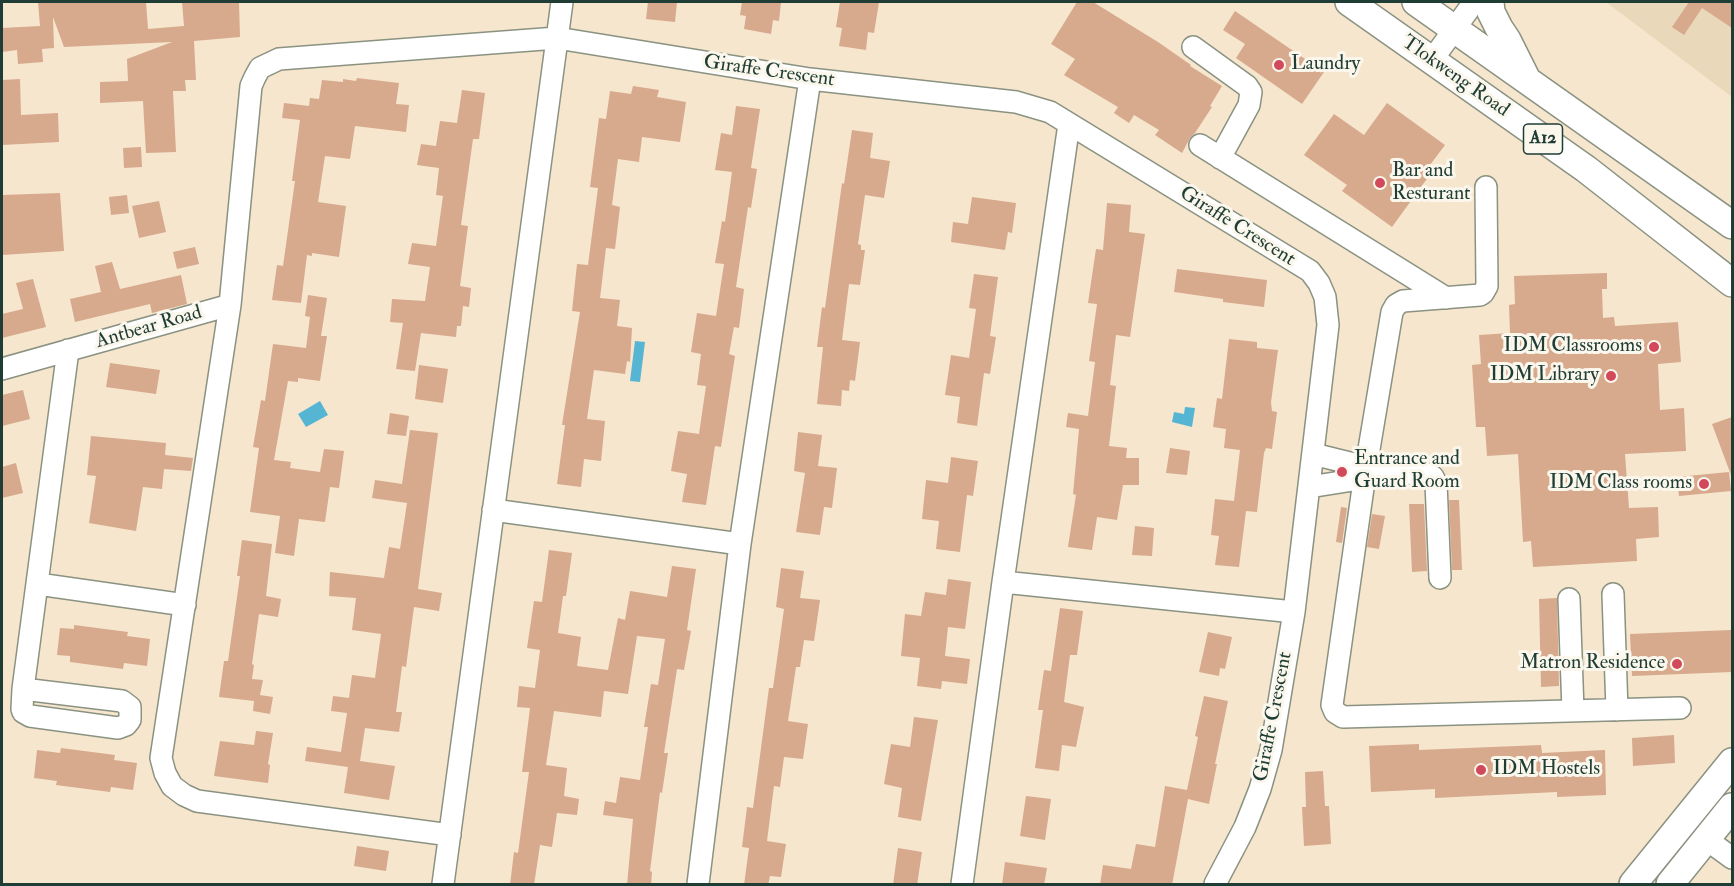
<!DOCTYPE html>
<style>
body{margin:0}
#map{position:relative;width:1734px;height:886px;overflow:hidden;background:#f6e6ce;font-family:"IM FELL Double Pica",serif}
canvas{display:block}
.frame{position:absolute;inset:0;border:3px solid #1f3d34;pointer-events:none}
</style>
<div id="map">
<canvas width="1734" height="886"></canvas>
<div class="frame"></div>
</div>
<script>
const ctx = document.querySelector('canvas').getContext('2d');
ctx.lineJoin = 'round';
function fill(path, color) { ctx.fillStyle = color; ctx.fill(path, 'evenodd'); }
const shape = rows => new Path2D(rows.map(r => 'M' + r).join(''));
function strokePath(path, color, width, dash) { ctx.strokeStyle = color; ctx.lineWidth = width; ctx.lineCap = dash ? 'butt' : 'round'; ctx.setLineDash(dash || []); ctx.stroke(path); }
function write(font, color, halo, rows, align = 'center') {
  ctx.font = font + ' "IM FELL Double Pica",serif'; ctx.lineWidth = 6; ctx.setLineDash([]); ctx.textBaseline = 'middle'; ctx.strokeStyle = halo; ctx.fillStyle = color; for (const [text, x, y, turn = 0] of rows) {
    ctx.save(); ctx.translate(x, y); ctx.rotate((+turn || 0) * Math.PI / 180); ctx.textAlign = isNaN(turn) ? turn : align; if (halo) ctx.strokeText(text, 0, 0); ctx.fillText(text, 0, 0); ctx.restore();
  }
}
const built = shape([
 [1606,2,1732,2,1732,97]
]);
const water = shape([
 [635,341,645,342,640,382,630,381],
 [320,401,328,415,306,427,298,414],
 [1185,407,1195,408,1192,427,1172,422,1174,412,1184,414]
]);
const building = shape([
 [38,2,146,2,148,29,184,26,182,2,239,2,240,37,194,41,196,80,185,80,186,91,173,91,176,152,146,153,143,101,100,103,100,82,128,81,127,59,172,42,64,47,53,17,54,48,42,49,43,62,18,64,17,50,2,52,2,28,40,26],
 [648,2,677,2,675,22,646,19],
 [742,2,781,2,779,21,773,20,771,34,744,29,746,16,740,15],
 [840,2,879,2,874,33,868,32,866,50,839,46,842,28,836,27],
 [1077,2,1093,2,1158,42,1191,65,1190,66,1222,86,1210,106,1212,107,1195,133,1190,138,1182,153,1155,135,1159,130,1134,115,1129,123,1114,113,1118,107,1064,75,1075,59,1051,44],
 [1689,2,1732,2,1732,28,1702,8,1684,35,1672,27],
 [1235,11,1324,72,1302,104,1236,58,1245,44,1223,30],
 [357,78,399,83,396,104,409,105,406,132,355,126,350,159,325,156,318,202,346,206,339,257,312,253,312,256,307,255,301,303,272,300,277,265,283,266,295,181,292,181,300,120,282,118,284,103,309,106,310,98,319,99,322,80,343,82,343,79,356,81],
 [20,79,21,115,58,113,59,142,2,145,2,80],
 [633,86,659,90,657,97,686,102,680,142,642,137,639,162,618,159,612,205,620,207,615,249,606,248,600,298,620,300,617,326,632,328,630,362,627,361,625,374,594,370,587,419,605,421,601,461,584,459,581,487,557,484,565,425,562,425,580,312,572,311,577,264,588,265,598,188,590,187,599,118,606,119,610,91,631,94],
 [462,90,485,93,479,139,473,139,461,225,468,226,460,286,471,288,469,307,463,306,461,326,457,326,456,337,421,333,415,371,396,369,403,323,390,322,392,299,425,301,430,267,408,264,412,243,436,246,443,196,436,195,439,168,417,165,421,144,436,146,440,121,457,123],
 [1387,103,1445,145,1424,173,1429,176,1392,227,1342,191,1347,185,1304,155,1334,114,1364,135],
 [736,106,760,109,751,168,757,169,751,208,748,207,736,287,744,289,739,328,734,327,729,354,735,356,721,447,715,446,706,505,682,502,687,474,671,471,678,431,699,434,706,386,697,385,701,354,691,352,697,313,716,316,724,264,715,263,722,221,725,222,732,172,715,170,721,133,732,135],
 [852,130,873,133,870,158,890,161,884,198,865,195,858,244,861,245,861,250,865,250,860,285,849,284,842,340,860,342,855,381,850,380,849,391,842,390,841,406,817,404,823,347,817,347,822,307,825,308,842,183,844,184],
 [141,147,142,167,124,168,123,148],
 [60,193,64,251,2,255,2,195],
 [127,195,129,213,111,215,109,197],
 [972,197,1016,203,1012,233,1008,232,1005,250,951,242,953,222,968,224],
 [159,201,166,232,139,238,132,206],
 [1107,203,1131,205,1129,232,1145,234,1130,337,1116,335,1110,385,1116,386,1109,446,1127,448,1126,458,1139,458,1139,485,1123,485,1117,520,1097,517,1092,550,1068,547,1076,495,1073,494,1079,429,1066,427,1068,413,1088,416,1095,362,1089,361,1097,304,1088,303,1096,249,1103,250],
 [195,247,199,264,177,269,173,252],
 [112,262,120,289,181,275,187,304,152,313,150,304,75,322,70,299,101,292,95,266],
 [1177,269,1267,280,1264,307,1223,302,1223,299,1174,292],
 [1607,273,1607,289,1602,289,1603,318,1614,317,1615,326,1678,322,1681,362,1658,364,1660,410,1684,408,1686,451,1625,454,1629,508,1658,507,1659,537,1636,539,1637,561,1533,567,1531,541,1523,542,1518,454,1487,456,1485,427,1476,427,1472,365,1481,364,1479,335,1510,333,1509,305,1515,304,1514,276],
 [974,274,998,277,990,336,996,337,990,374,984,373,977,426,957,423,960,397,945,395,951,355,969,358,976,309,969,308],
 [33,279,46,327,2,338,2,314,23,309,16,283],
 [308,295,327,298,321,336,327,336,320,381,298,378,298,382,288,381,274,460,291,462,290,468,320,472,324,449,344,451,339,488,330,487,325,522,299,519,294,556,275,553,280,516,250,512,259,448,253,447,261,400,265,401,273,344,306,348,310,317,305,316],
 [1229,339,1257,342,1257,348,1278,350,1271,402,1272,411,1277,412,1272,449,1266,448,1264,453,1257,512,1246,511,1239,567,1215,565,1219,536,1211,535,1215,499,1234,501,1240,450,1224,448,1226,429,1213,427,1217,398,1222,399],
 [110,363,160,370,156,394,106,387],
 [419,365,448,369,443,403,415,399],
 [23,390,30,419,2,426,2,395],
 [390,413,409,416,406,436,387,434],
 [1732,417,1732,474,1731,475,1712,424],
 [410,430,438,433,418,589,442,593,439,611,414,607,406,667,402,666,396,712,402,712,399,732,365,728,360,761,395,766,389,800,344,793,348,767,305,761,307,747,341,752,347,713,331,711,333,696,349,698,352,675,375,678,381,634,352,630,356,598,329,596,330,572,384,578,389,547,400,549,407,503,372,498,375,480,402,484],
 [798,432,822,435,818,466,837,468,832,508,824,507,820,535,796,532,805,473,794,471],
 [91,436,166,443,165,455,193,458,191,471,164,469,162,489,143,487,136,531,89,523,96,476,87,475],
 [1170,448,1190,451,1187,475,1166,473],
 [951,457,978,461,973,496,967,495,960,552,936,549,939,521,922,519,926,480,948,483],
 [16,463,23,493,2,498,2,467],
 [1729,472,1731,491,1679,496,1677,477],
 [1449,500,1459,500,1462,570,1452,570],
 [1409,504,1424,504,1427,571,1412,572],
 [1341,507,1347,508,1342,543,1336,542],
 [1372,514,1385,516,1379,549,1367,547],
 [1135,526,1154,528,1152,556,1132,555],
 [242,540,272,544,266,596,281,599,278,617,259,614,252,664,254,665,252,679,263,680,260,695,273,697,270,714,253,711,254,701,219,697,224,661,228,661,240,576,237,576],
 [549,550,572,553,566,596,563,596,558,633,581,637,577,666,608,670,618,618,625,620,630,591,667,597,672,566,696,569,687,630,691,631,684,670,677,669,664,753,668,753,662,793,660,792,650,871,652,872,651,885,627,885,633,819,603,815,605,801,616,803,620,777,640,780,648,727,644,727,651,684,658,685,665,639,637,636,628,694,604,691,601,717,554,711,546,765,567,768,564,796,579,799,577,815,557,813,552,847,540,845,534,885,510,885,514,852,518,853,529,772,522,772,530,708,517,707,519,686,535,688,540,650,527,648,534,601,542,602],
 [781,568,804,571,800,598,820,600,814,641,804,640,800,667,796,667,788,721,808,724,803,759,784,757,780,787,774,786,767,841,786,844,781,877,770,876,768,885,744,885,749,848,742,847,747,807,753,808,769,688,773,688,784,609,776,607],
 [948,579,971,582,965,629,948,627,945,656,970,659,967,684,942,681,941,689,917,686,920,658,901,656,905,614,921,616,925,592,946,595],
 [1557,598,1559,686,1541,687,1539,599],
 [1060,608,1083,611,1077,655,1070,655,1064,702,1084,707,1076,747,1062,745,1059,771,1035,768,1043,710,1038,710,1044,670,1051,671],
 [74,625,128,632,127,636,150,639,147,666,124,663,123,669,70,662,70,656,57,655,60,628,74,629],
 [1731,630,1732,672,1632,676,1630,634],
 [1208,632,1232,637,1225,669,1220,668,1219,676,1199,672],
 [1204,696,1228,701,1215,764,1217,764,1209,804,1188,799,1172,885,1100,885,1103,865,1131,869,1136,844,1155,847,1165,786,1187,790,1198,737,1195,736],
 [914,717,938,720,921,821,898,817,902,788,884,784,891,744,910,747],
 [256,731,273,733,268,764,270,765,268,783,214,776,220,741,254,745],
 [1674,735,1675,763,1633,766,1632,738],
 [1419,744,1419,750,1541,745,1542,753,1605,750,1606,795,1557,797,1557,792,1435,798,1435,789,1371,792,1369,746],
 [61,748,115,755,114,760,137,763,133,790,111,787,110,792,56,785,57,781,34,778,37,750,60,753],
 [1323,771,1325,806,1329,806,1331,844,1304,846,1302,807,1306,807,1305,772],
 [1026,796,1051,799,1045,840,1020,836],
 [357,846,389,851,386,871,354,866],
 [898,848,922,852,917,885,893,885],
 [1005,862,1047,868,1044,885,1002,885]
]);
const minor = shape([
 [1193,47,1247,86,1251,92,1249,105,1220,158],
 [1432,60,1474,2],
 [1200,145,1446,298],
 [1486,187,1487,286,1483,293,1480,295,1403,301,1396,305,1392,312,1366,467,1332,705,1335,712,1343,717,1680,708],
 [2,369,230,305],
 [1313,454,1366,467],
 [1366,472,1429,474,1433,477,1436,483,1440,578],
 [1309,487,1366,478],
 [493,510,740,544],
 [1003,582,1294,612],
 [38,584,185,605],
 [1613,594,1617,710],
 [1569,599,1573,711],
 [23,689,68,350],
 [23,689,122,701,130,707,130,720,126,725,118,728,30,716,23,712,22,709,23,689],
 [450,835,197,801,184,795,172,786,165,773,161,758,230,305,251,86,255,77,260,68,279,59,557,38,810,79,1016,102,1050,112,1310,271,1319,283,1325,297,1328,325,1294,612,1271,750,1260,789,1245,827,1215,884],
 [1706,839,1732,858],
 [443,884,562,2],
 [698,884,740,544,810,79],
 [962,884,1003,582,1069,124]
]);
const major = shape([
 [1349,2,1586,169,1732,283],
 [1416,2,1732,225],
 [1490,2,1491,12,1499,28,1507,40,1526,78],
 [1633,884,1732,762],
 [1670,884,1732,807]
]);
const markers = [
 [1279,65,6,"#d1495b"],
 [1380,183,6,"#d1495b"],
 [1654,347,6,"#d1495b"],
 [1611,376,6,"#d1495b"],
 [1342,472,6,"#d1495b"],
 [1704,484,6,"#d1495b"],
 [1677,664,6,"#d1495b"],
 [1481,770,6,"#d1495b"]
];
const shields = [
 [1543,139,39]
];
const shieldNames = [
 ["A12",1543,139]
];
const poiNames = [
 ["Laundry",1291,65],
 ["Bar and",1392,172],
 ["Resturant",1392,195],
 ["IDM Classrooms",1642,347,"right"],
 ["IDM Library",1599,376,"right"],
 ["Entrance and",1354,460],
 ["Guard Room",1354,483],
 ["IDM Class rooms",1692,484,"right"],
 ["Matron Residence",1665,664,"right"],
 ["IDM Hostels",1493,770]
];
const streetNames = [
 ["Giraffe Crescent",769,72,8],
 ["Tlokweng Road",1455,77,35],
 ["Giraffe Crescent",1237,227,32],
 ["Antbear Road",149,328,-16],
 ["Giraffe Crescent",1274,717,-79]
];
fill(built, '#ead8ba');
fill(water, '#55b5d3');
fill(building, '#d7a98d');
strokePath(minor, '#8a9281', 24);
strokePath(major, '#8a9281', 30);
strokePath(minor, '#fff', 21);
strokePath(major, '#fff', 27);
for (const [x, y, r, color] of markers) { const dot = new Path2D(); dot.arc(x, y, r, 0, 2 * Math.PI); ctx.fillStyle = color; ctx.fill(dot); strokePath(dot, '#fbf7ec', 2); }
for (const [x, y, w] of shields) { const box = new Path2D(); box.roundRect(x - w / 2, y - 15, w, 30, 4.5); ctx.fillStyle = '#fbf7ec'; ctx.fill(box); strokePath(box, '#1f3d34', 1.5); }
write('bold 18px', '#1f3d34', null, shieldNames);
write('20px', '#1f3d34', '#fbf7ec', poiNames, 'left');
write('20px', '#1f3d34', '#fbf7ec', streetNames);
</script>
